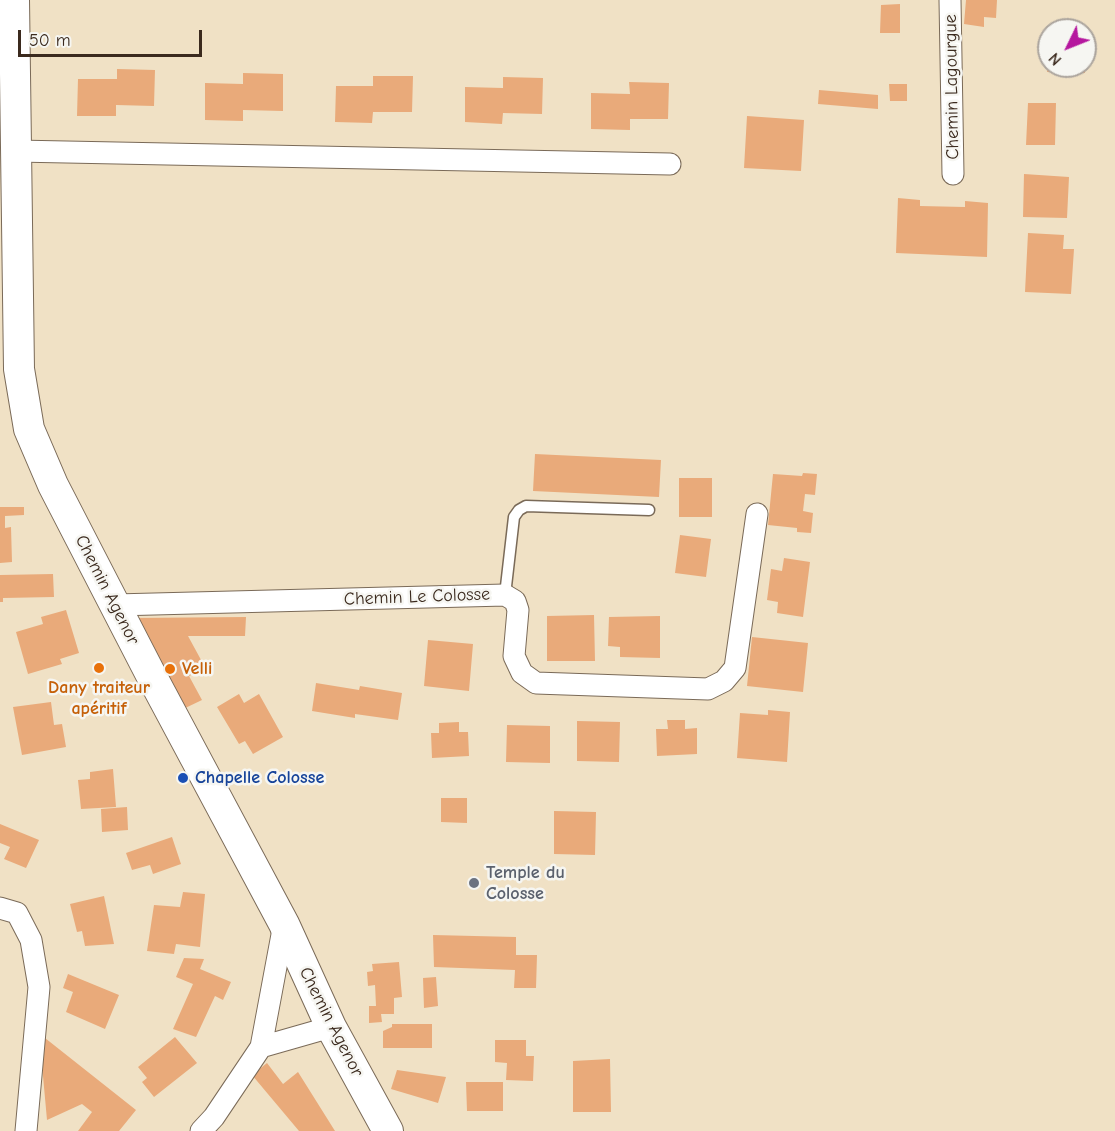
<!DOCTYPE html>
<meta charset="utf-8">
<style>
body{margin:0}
#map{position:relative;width:1115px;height:1131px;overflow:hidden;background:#f0e1c5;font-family:"Comic Neue",sans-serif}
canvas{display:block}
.north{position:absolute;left:1037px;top:18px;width:60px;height:60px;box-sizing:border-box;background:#f6f6f2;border:2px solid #aba49d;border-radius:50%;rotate:227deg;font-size:16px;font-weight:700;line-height:24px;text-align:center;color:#3b2a1e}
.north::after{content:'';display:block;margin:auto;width:21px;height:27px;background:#b5179e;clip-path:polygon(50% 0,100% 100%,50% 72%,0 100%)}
.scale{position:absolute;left:18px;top:30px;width:184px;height:27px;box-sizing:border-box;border:3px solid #3b2a1e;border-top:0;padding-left:8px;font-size:18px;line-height:21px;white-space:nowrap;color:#3b2a1e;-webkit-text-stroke:4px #f6f6f2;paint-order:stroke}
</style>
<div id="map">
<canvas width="1115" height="1131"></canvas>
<div class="north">N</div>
<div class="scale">50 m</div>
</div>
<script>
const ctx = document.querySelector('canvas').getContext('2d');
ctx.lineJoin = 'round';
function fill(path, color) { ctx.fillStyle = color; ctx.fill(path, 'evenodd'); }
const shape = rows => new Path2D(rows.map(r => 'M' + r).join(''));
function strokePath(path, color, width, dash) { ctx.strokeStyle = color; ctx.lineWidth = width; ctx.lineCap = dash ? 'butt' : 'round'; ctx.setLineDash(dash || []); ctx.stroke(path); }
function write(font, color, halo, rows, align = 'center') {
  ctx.font = font + ' "Comic Neue",sans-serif'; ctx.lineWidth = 5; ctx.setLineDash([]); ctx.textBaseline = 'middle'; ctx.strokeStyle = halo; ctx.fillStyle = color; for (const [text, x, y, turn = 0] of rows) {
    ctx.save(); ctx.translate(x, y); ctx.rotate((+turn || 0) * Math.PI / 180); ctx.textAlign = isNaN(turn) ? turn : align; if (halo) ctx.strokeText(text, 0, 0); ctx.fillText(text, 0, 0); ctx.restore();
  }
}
const building = shape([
 [966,0,997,0,996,18,984,17,984,27,964,24],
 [900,4,900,33,880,33,881,5],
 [1048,66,1085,66,1085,73,1047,72],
 [117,69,155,70,154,106,116,105,116,116,77,116,78,79,117,79],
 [243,73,283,74,283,111,243,110,243,121,205,120,205,83,243,84],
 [373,76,413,76,412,112,373,112,372,123,335,122,336,86,373,86],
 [503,77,543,78,542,114,503,113,502,124,465,122,465,87,503,88],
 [629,82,669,83,668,119,630,119,630,130,591,129,591,93,630,94],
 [889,84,907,84,907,101,890,101],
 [819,90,878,95,878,109,818,104],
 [1028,103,1056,103,1055,145,1026,145],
 [747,116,804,120,801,171,744,168],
 [1024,174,1069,177,1067,218,1023,217],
 [898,198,920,200,920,206,965,207,965,201,988,203,987,257,896,253],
 [1028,233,1064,235,1063,249,1074,249,1071,294,1025,292],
 [535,454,661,460,659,497,533,491],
 [803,473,817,474,815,495,805,494,803,511,813,513,811,533,797,532,797,528,768,525,773,474,802,476],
 [679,478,712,478,712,517,679,517],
 [0,507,24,507,24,515,5,516,5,528,11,527,12,562,0,563],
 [680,535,711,539,706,577,675,573],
 [784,558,810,562,803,617,777,613,778,602,767,600,771,569,782,571],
 [53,574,54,597,3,598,3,602,0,602,0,575],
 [66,610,79,653,60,659,62,664,28,674,16,632,43,624,41,617],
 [594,615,595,661,547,661,547,616],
 [660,616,660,658,620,657,620,647,608,646,609,617],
 [246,617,245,636,188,636,206,669,189,676,202,700,179,711,131,618],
 [752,637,808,643,803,692,747,686],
 [428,640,473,644,469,691,424,686],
 [316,683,359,690,360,686,402,693,398,720,355,714,355,718,312,711],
 [239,694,244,703,259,694,283,737,253,754,245,741,239,744,217,707],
 [51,702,54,725,62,724,66,747,22,755,13,707],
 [768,710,790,712,787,762,737,758,740,713,768,715],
 [667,720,685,720,685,729,697,728,697,754,657,756,656,729,668,729],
 [577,721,620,722,619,762,577,761],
 [459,722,459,732,468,732,469,756,432,758,431,733,439,733,439,723],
 [507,725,550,726,550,763,506,762],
 [113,769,116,807,81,809,78,780,90,779,90,772],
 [441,798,467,798,467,823,441,822],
 [127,807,128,830,102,832,101,809],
 [554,811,596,812,595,855,554,854],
 [0,824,39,840,26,868,4,859,10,847,0,843],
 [172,837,181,864,153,874,150,865,132,870,126,853],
 [183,892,205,894,200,947,176,944,174,954,147,951,154,905,180,907],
 [104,896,114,944,85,946,82,931,77,932,70,904],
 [433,935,516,937,516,955,537,955,536,988,514,988,515,970,434,967],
 [184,958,204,959,200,969,231,982,223,1000,215,996,196,1037,173,1029,193,984,176,977],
 [399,962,402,997,394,998,394,1014,381,1014,382,1022,369,1023,369,1006,376,1006,375,985,368,986,367,972,373,971,372,964],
 [68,974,119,995,105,1029,66,1012,73,992,63,988],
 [436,977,438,1006,424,1008,423,978],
 [392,1024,432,1024,432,1048,383,1048,383,1031,392,1027],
 [175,1037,197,1063,154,1097,142,1082,147,1078,138,1067],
 [45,1038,136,1110,119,1131,78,1131,92,1112,82,1104,47,1120,40,1043],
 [495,1040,526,1040,526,1056,534,1056,533,1081,506,1080,507,1063,495,1062],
 [610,1059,611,1112,573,1112,573,1061],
 [267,1063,283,1084,298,1072,335,1131,299,1131,252,1075],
 [397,1070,446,1077,438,1103,391,1089],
 [466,1082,503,1082,503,1111,467,1111]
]);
const service = shape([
 [505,595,514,517,519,510,526,506,649,510]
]);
const minor = shape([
 [950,0,953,174],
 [16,151,670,164],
 [115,605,505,595,515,601,518,610,514,656,522,673,536,683,708,689,724,681,735,668,757,514],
 [0,908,17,913,31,940,39,987,26,1131],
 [261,1047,331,1027],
 [201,1131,214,1117,261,1047,284,924]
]);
const secondary = shape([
 [14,0,19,369,29,429,53,485,151,675,284,924,331,1027,388,1131]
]);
const markers = [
 [99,668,6,"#e8710a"],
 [170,669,6,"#e8710a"],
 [183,778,6,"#1a4fb4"],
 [474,883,6,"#6b7280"]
];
const streetNames = [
 ["Chemin Lagourgue",952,87,-91],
 ["Chemin Agenor",107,590,63],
 ["Chemin Le Colosse",417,597,-2],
 ["Chemin Agenor",331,1022,63]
];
const foodNames = [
 ["Velli",182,669],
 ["Dany traiteur",99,688,"center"],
 ["apéritif",99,709,"center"]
];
const transitNames = [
 ["Chapelle Colosse",195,778]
];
const worshipNames = [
 ["Temple du",486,873],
 ["Colosse",486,894]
];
fill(building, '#e9aa7a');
strokePath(service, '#7a6a58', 13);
strokePath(minor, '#7a6a58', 23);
strokePath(secondary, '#7a6a58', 32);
strokePath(service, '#fff', 10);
strokePath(minor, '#fff', 21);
strokePath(secondary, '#fff', 30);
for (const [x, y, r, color] of markers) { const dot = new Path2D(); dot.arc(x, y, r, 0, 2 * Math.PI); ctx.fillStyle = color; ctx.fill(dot); strokePath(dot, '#f6f6f2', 2); }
write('18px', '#3b2a1e', '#f6f6f2', streetNames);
write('bold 18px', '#c56008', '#f6f6f2', foodNames, 'left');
write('bold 18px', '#164399', '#f6f6f2', transitNames, 'left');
write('bold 18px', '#5b616d', '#f6f6f2', worshipNames, 'left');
</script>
